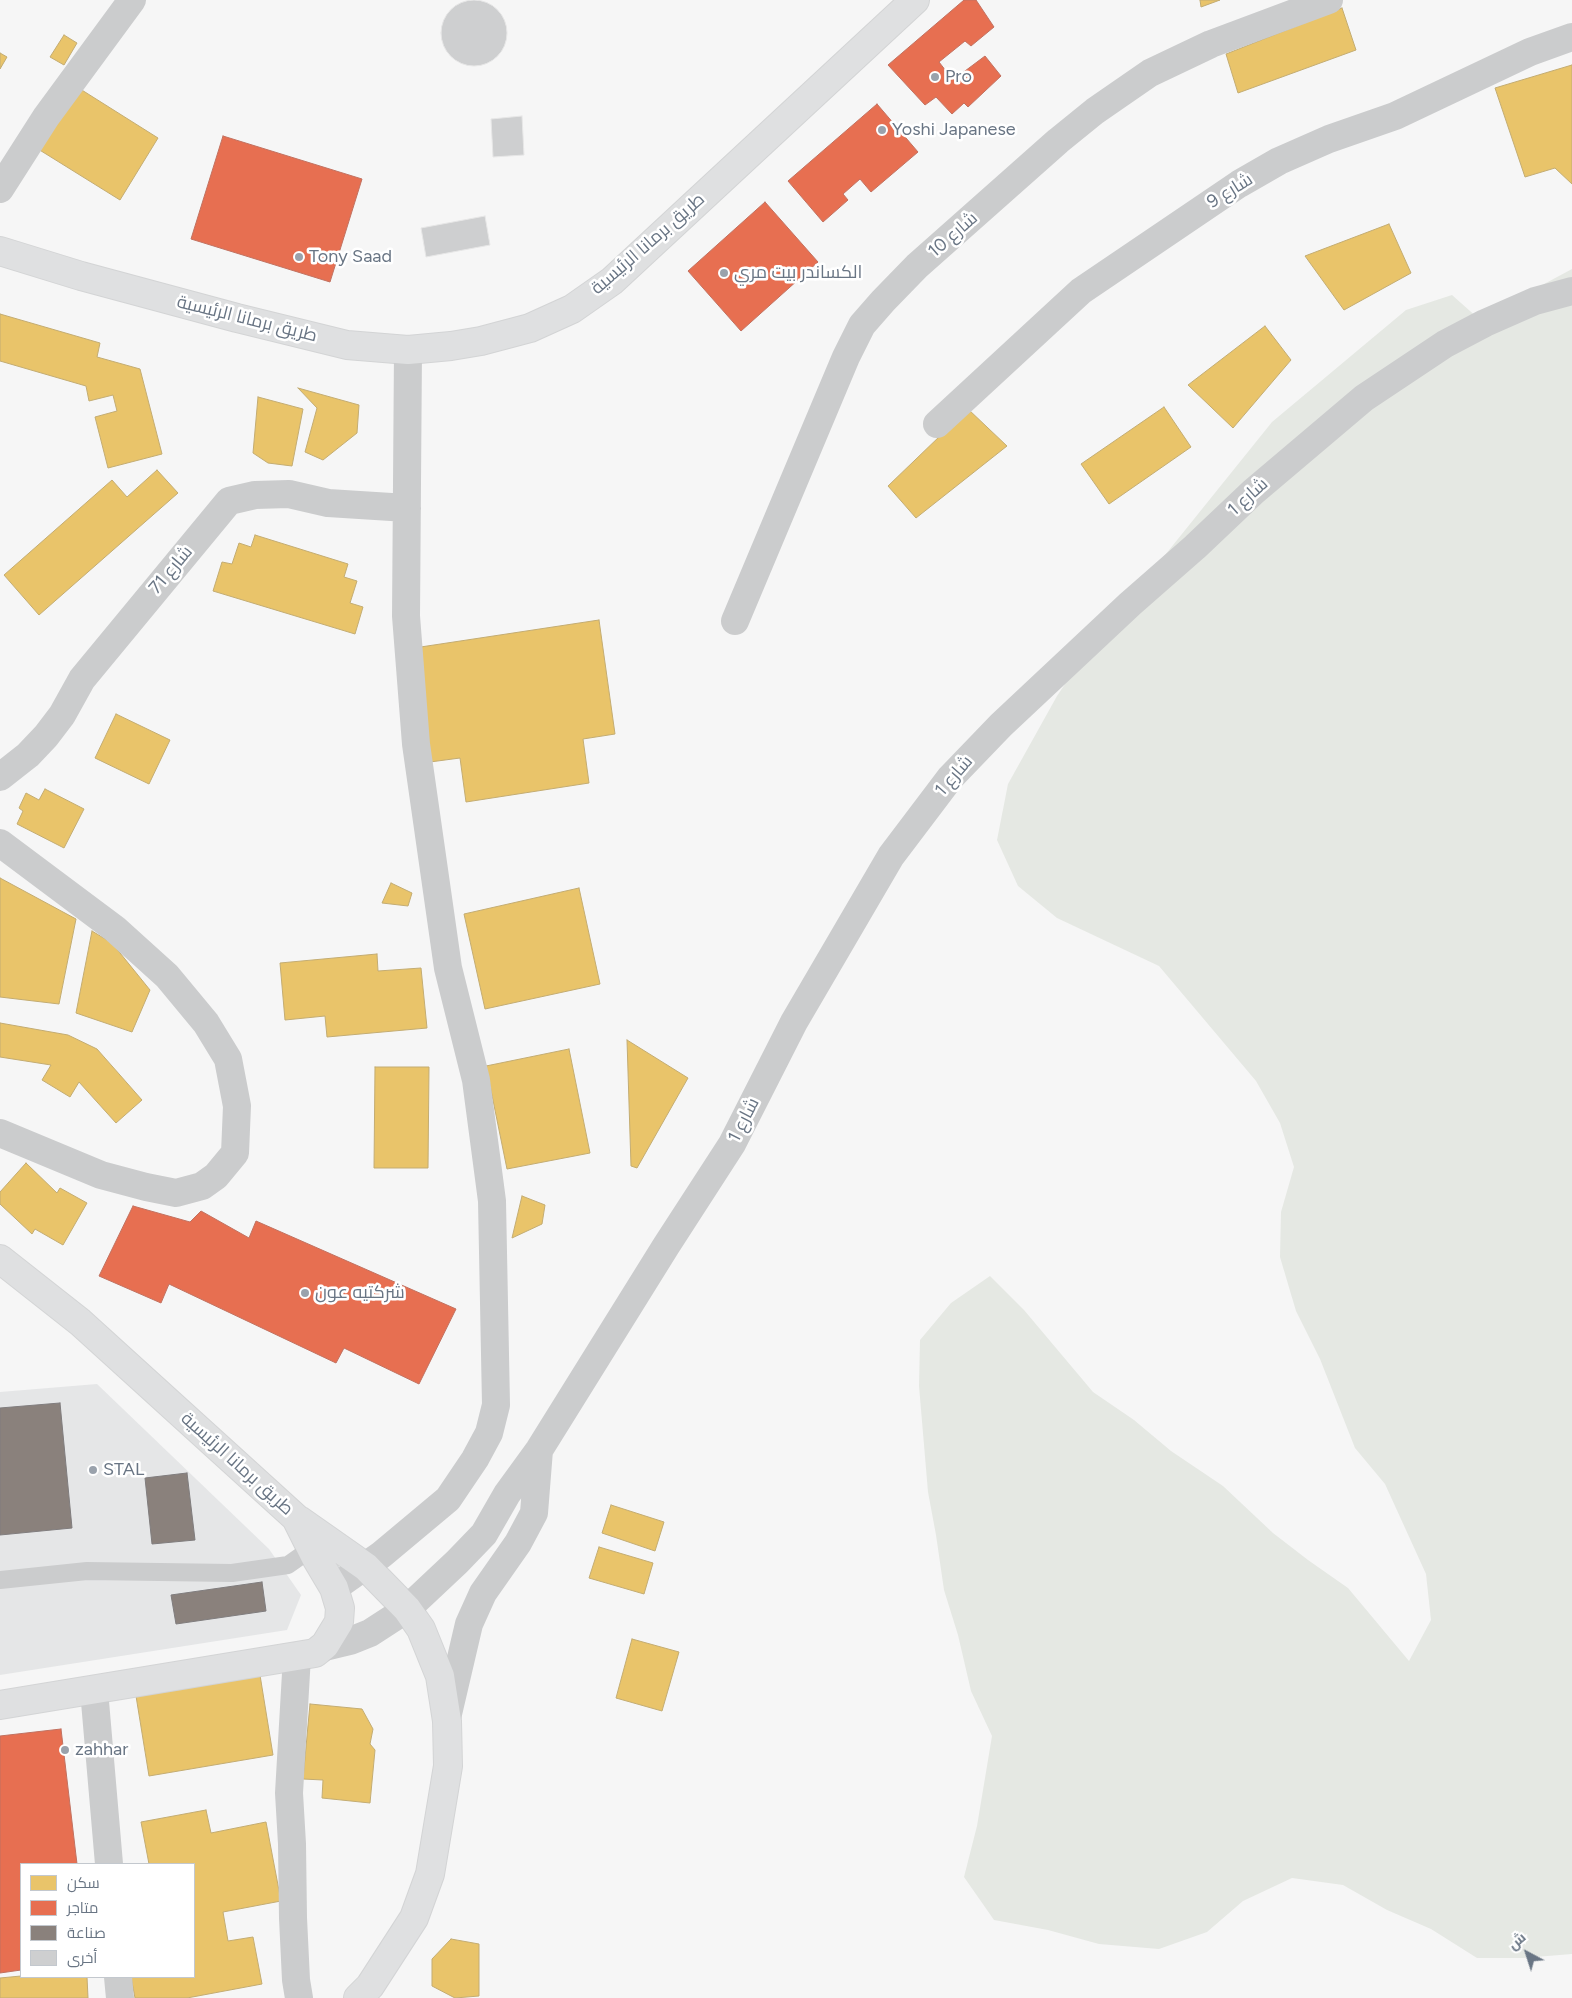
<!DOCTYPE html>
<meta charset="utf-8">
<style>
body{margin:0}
#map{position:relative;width:1572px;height:1998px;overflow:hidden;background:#f6f6f6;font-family:Figtree,Cairo,sans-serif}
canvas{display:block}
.legend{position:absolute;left:20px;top:1863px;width:175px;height:115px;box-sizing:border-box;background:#fff;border:1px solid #c3c8ce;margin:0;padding:6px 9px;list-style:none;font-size:15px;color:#697584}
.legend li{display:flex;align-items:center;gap:10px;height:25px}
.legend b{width:25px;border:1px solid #c3c8ce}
.north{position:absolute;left:1502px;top:1928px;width:50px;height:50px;-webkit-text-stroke:4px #fff;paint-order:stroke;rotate:320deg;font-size:14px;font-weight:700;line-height:20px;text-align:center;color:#697584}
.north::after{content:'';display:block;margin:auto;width:18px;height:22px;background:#697584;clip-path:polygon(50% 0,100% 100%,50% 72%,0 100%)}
</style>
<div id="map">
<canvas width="1572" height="1998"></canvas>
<ul class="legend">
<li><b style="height:14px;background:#e9c46a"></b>سكن</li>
<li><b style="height:14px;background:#e76f51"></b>متاجر</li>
<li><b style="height:14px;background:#8a817c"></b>صناعة</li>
<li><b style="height:14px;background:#cecfd0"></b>أخرى</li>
</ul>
<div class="north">ش</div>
</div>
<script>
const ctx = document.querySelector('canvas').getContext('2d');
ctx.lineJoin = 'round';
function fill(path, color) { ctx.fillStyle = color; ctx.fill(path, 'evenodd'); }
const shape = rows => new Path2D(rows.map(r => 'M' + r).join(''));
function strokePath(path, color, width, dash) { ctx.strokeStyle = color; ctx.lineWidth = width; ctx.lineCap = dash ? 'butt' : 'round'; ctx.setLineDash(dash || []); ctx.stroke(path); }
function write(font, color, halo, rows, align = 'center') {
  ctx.font = font + ' Figtree,Cairo,sans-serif'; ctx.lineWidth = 5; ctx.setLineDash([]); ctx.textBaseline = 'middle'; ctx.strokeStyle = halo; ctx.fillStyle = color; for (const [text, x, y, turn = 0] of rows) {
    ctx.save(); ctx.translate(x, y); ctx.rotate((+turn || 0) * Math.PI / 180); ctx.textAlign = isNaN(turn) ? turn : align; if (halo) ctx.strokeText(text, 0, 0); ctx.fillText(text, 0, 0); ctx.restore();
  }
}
const built = shape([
 [97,1384,269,1549,301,1595,287,1630,0,1675,0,1392]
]);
const green = shape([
 [1572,269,1572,1954,1523,1958,1477,1958,1431,1929,1387,1910,1343,1885,1292,1878,1243,1901,1207,1932,1159,1949,1099,1944,1048,1930,994,1920,964,1877,977,1826,992,1736,971,1691,958,1635,944,1590,936,1535,928,1492,919,1386,920,1340,951,1303,990,1276,1024,1310,1093,1392,1134,1420,1171,1451,1223,1486,1273,1533,1308,1560,1348,1588,1409,1661,1431,1620,1426,1574,1385,1484,1355,1448,1320,1359,1296,1311,1280,1257,1281,1212,1294,1167,1280,1123,1256,1081,1159,966,1057,918,1018,886,997,840,1008,784,1057,696,1083,657,1272,422,1406,310,1452,295,1479,319]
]);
const homes = shape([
 [1200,0,1220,0,1201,7,1200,0],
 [1342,8,1356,50,1238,93,1226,54,1342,8],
 [64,35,77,43,64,65,50,57,64,35],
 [0,53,7,57,0,69,0,53],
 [1572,65,1572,184,1555,168,1525,177,1495,88,1572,65],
 [77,87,158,138,120,200,38,149,77,87],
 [1389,224,1411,273,1344,310,1305,256,1389,224],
 [0,314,100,343,97,357,140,369,162,454,108,468,95,417,117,411,113,395,89,401,86,386,0,361,0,314],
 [1265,326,1291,360,1233,428,1188,385,1265,326],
 [298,388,359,405,357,433,323,460,305,452,317,408,298,388],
 [258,397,303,409,292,466,268,463,253,453,258,397],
 [1164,407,1191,447,1109,504,1081,464,1164,407],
 [968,409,1007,446,916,518,888,486,968,409],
 [157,470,178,493,39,615,4,575,112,480,127,497,157,470],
 [255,535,348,564,344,577,357,581,350,603,363,607,355,634,213,591,222,562,232,564,239,543,251,547,255,535],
 [599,620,615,734,583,739,589,783,466,802,460,758,430,762,414,648,599,620],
 [116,714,170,740,149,784,95,758,116,714],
 [45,789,84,809,64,848,17,824,23,811,19,808,26,793,39,800,45,789],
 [0,878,76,919,59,1004,0,997,0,878],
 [391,883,412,893,408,906,382,903,391,883],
 [579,888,600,984,485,1009,464,914,579,888],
 [92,931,112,943,150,990,132,1032,76,1013,92,931],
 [377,954,378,971,421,968,427,1028,327,1037,325,1016,285,1020,280,963,377,954],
 [0,1023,68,1035,97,1049,142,1100,116,1123,79,1082,70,1097,42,1080,51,1065,0,1057,0,1023],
 [627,1040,688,1078,637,1168,631,1166,627,1040],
 [569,1049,590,1153,507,1169,486,1066,569,1049],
 [375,1067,429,1067,428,1168,374,1168,375,1067],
 [26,1163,57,1193,60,1188,87,1203,63,1245,35,1229,32,1234,0,1204,0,1192,26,1163],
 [522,1196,545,1205,542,1224,512,1238,522,1196],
 [611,1505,664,1522,655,1551,602,1533,611,1505],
 [599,1547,653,1563,644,1594,589,1578,599,1547],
 [632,1639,679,1652,662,1711,616,1698,632,1639],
 [260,1675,273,1755,149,1776,136,1696,260,1675],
 [310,1704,362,1709,373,1729,370,1744,375,1750,370,1803,322,1798,323,1780,303,1779,310,1704],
 [206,1810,211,1833,266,1822,281,1901,223,1912,228,1941,253,1937,262,1984,187,1998,135,1998,131,1977,194,1977,194,1864,149,1864,141,1822,206,1810],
 [451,1939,479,1944,479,1996,455,1998,432,1986,432,1959,451,1939],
 [21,1976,87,1977,88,1998,0,1998,0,1978,21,1976]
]);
const shops = shape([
 [964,0,976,0,994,27,971,46,965,41,939,62,953,80,985,56,1001,76,968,107,964,103,952,114,936,97,925,105,888,65,964,0],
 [877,104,918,152,871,192,860,179,843,194,848,200,823,222,788,181,877,104],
 [223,136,362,179,330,282,191,239,223,136],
 [765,202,818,262,741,331,688,271,765,202],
 [133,1206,190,1222,201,1211,249,1238,256,1221,456,1309,419,1384,344,1348,336,1363,169,1284,161,1303,99,1276,133,1206],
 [61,1729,77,1864,21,1864,21,1970,0,1973,0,1736,61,1729]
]);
const industry = shape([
 [60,1403,72,1528,0,1535,0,1408,60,1403],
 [187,1473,195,1540,152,1544,145,1478,187,1473],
 [262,1582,266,1611,176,1624,171,1595,262,1582]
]);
const building = shape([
 '441 33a33 33 0 1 1 66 0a33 33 0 1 1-66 0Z',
 [522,116,524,155,493,157,491,119,522,116],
 [485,216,490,245,426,257,421,228,485,216]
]);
const service = shape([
 [0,1580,87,1571,232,1573,288,1565,312,1548]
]);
const minor = shape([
 [0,189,46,117,132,0],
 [937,424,1081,291,1239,184,1279,161,1329,139,1395,116,1530,52,1572,37],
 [735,621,846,357,862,325,883,301,917,266,1058,141,1095,111,1150,73,1211,44,1329,0],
 [0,777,28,755,46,736,62,715,82,679,229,501,255,495,289,494,328,503,407,508],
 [0,843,115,929,167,976,206,1023,228,1059,237,1106,235,1153,216,1176,202,1186,176,1193,146,1187,101,1175,0,1133],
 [334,1588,381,1555,448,1499,475,1459,489,1433,496,1405,492,1201,476,1080,448,968,416,744,406,616,408,350],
 [321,1648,350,1641,370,1633,407,1609,457,1562,484,1534,507,1494,539,1450,666,1246,732,1144,794,1022,891,856,950,778,1001,725,1130,604,1195,547,1253,492,1364,398,1445,344,1485,323,1535,301,1572,291],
 [297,1656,289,1793,292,1844,293,1918,296,1980,299,1998],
 [94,1690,109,1864],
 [447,1718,469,1624,483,1593,518,1543,534,1513,539,1450],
 [118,1977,120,1998]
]);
const secondary = shape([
 [0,251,81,276,237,318,347,345,408,350,451,346,481,341,530,328,572,309,612,281,915,0],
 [0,1259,80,1322,296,1518,315,1556,334,1588,340,1608,339,1622,325,1645,315,1653,0,1705],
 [299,1520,366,1567,407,1609,421,1629,440,1676,447,1721,448,1766,430,1874,414,1918,370,1986,358,1998]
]);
const markers = [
 [935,77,5,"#9aa2ac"],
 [882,130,5,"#9aa2ac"],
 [299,257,5,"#9aa2ac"],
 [724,273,5,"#9aa2ac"],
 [305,1293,5,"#9aa2ac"],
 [93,1470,5,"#9aa2ac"],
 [65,1750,5,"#9aa2ac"]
];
const poiNames = [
 ["Pro",945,77],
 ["Yoshi Japanese",892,130],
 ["Tony Saad",309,257],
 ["الكساندر بيت مري",734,273],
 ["شركتيه عون",315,1293],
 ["STAL",103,1470],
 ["zahhar",75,1750]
];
const streetNames = [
 ["شارع 9",1230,191,-32],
 ["شارع 10",953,235,-41],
 ["طريق برمانا الرئيسية",648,244,-41],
 ["طريق برمانا الرئيسية",247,319,14],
 ["شارع 1",1248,497,-42],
 ["شارع 71",171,570,-50],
 ["شارع 1",954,776,-49],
 ["شارع 1",744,1120,-63],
 ["طريق برمانا الرئيسية",237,1464,42]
];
fill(built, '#e5e6e7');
fill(green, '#e5e8e3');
fill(homes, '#e9c46a');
strokePath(homes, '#c3ac72', 1);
fill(shops, '#e76f51');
strokePath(shops, '#c17160', 1);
fill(industry, '#8a817c');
strokePath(industry, '#807d7e', 1);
fill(building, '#cecfd0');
strokePath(building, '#e6e6e6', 1);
strokePath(secondary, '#d3d4d5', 30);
strokePath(service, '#cbcccd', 18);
strokePath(minor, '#cbcccd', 28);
strokePath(secondary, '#dfe0e1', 28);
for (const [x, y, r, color] of markers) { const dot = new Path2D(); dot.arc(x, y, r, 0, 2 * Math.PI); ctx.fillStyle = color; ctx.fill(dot); strokePath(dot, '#fff', 2); }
write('18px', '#697584', '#fff', poiNames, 'left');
write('18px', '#697584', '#fff', streetNames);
</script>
